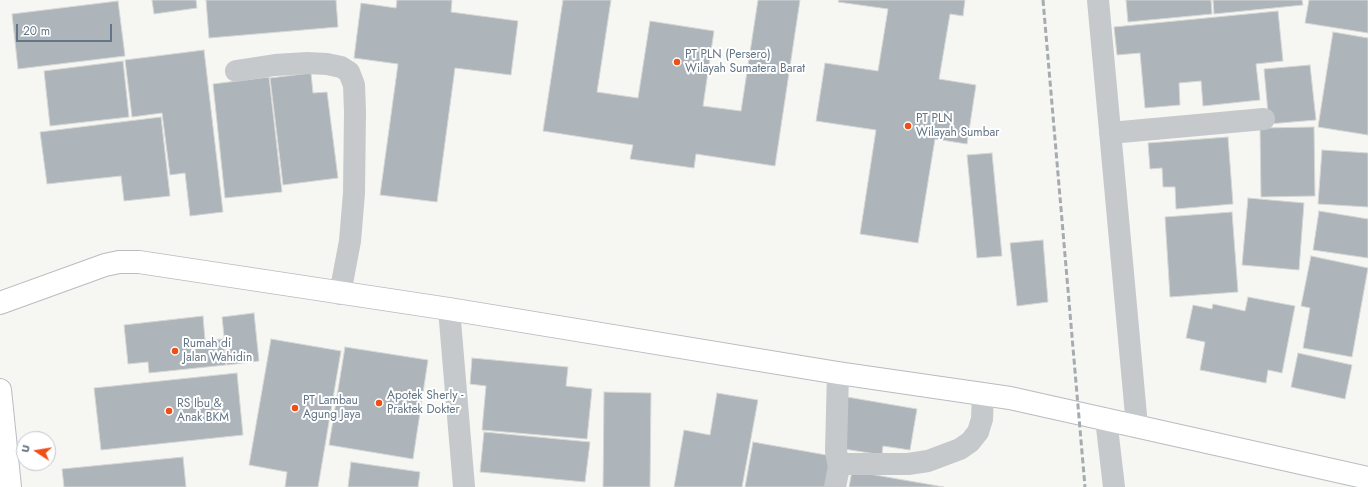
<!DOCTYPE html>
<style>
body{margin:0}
#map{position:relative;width:1368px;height:487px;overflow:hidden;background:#f6f6f2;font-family:Jost,sans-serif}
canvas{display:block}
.north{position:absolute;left:16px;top:431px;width:40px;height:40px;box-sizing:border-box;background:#fff;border:1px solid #c1c8cf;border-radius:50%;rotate:282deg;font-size:11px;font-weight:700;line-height:16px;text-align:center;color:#637586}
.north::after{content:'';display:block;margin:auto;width:14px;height:18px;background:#ef4e19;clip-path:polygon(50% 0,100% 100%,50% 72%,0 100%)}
.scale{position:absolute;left:16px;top:24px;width:96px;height:18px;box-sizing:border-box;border:2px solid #637586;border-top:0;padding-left:5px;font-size:12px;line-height:14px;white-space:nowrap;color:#637586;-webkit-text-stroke:3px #fff;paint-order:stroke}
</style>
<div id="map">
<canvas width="1368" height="487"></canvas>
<div class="north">U</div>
<div class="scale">20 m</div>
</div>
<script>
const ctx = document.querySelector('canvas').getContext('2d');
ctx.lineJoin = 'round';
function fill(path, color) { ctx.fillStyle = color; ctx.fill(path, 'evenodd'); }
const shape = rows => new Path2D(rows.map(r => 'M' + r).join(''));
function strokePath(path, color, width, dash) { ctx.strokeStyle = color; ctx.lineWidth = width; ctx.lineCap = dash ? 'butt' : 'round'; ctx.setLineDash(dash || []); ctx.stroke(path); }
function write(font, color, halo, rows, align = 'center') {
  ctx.font = font + ' Jost,sans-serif'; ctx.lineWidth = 4; ctx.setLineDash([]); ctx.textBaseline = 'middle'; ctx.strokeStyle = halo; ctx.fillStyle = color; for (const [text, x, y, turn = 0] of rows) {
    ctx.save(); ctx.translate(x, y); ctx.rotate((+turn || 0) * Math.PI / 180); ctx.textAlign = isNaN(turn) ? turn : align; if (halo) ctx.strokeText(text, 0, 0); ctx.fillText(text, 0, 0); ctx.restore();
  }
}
const building = shape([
 [152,0,196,0,197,8,154,14,152,0],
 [206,0,336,0,338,27,209,38,206,0],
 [397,0,452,0,451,12,518,21,511,75,455,68,437,202,380,195,398,64,354,58,361,3,396,8,397,0],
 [563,0,611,0,597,92,638,98,650,21,714,31,703,106,741,111,758,0,800,0,775,166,696,154,694,168,630,159,633,145,543,131,563,0],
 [839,0,965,0,963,16,950,14,939,79,976,85,967,144,935,139,918,243,860,234,876,130,816,121,825,63,878,71,888,9,838,2,839,0],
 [1126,0,1211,0,1212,14,1128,22,1126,0],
 [1213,0,1302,0,1303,5,1214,14,1213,0],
 [1309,0,1368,0,1368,33,1305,23,1309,0],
 [118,1,125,56,18,69,12,14,118,1],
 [1278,11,1283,61,1256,64,1260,100,1203,106,1201,81,1179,83,1180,105,1145,108,1140,53,1117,55,1114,27,1278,11],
 [1333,32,1368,38,1368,135,1318,127,1333,32],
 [204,50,223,212,190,216,185,173,170,175,162,113,132,117,125,60,204,50],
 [123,61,129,117,50,126,44,71,123,61],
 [1310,65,1316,120,1269,124,1264,69,1310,65],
 [311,73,313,93,327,92,338,178,283,185,270,78,311,73],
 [269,77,282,192,225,198,213,84,269,77],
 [161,117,170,196,124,201,121,176,47,184,40,132,161,117],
 [1314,127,1315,196,1261,197,1260,128,1314,127],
 [1228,137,1233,204,1176,209,1175,187,1163,187,1162,168,1150,169,1148,143,1228,137],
 [1322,150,1368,153,1368,207,1318,204,1322,150],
 [992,153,1002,256,977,258,967,155,992,153],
 [1248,198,1304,203,1299,270,1242,265,1248,198],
 [1319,211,1368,219,1368,258,1313,250,1319,211],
 [1232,212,1238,292,1170,297,1165,217,1232,212],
 [1043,240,1048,302,1017,306,1010,243,1043,240],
 [1311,256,1368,268,1352,357,1303,348,1310,308,1301,306,1311,256],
 [1248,297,1295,306,1282,373,1268,370,1266,383,1200,370,1205,342,1186,338,1193,305,1212,309,1213,304,1245,311,1248,297],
 [254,313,259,361,227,365,222,317,254,313],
 [203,316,205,340,223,339,226,365,149,373,148,362,128,364,124,325,203,316],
 [271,339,341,351,318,487,285,487,287,472,249,465,271,339],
 [345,347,428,360,413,459,329,445,345,347],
 [1298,353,1352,365,1345,399,1291,387,1298,353],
 [472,358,568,367,566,386,592,389,587,439,482,430,486,386,470,384,472,358],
 [237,373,243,435,101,450,94,388,237,373],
 [604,392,651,393,650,487,603,487,604,392],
 [717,393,758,400,742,487,674,487,684,430,710,435,717,393],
 [847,397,917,409,910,450,883,446,882,455,838,448,847,397],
 [484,432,590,442,585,482,480,472,484,432],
 [753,442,832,456,827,487,745,487,753,442],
 [183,457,186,487,64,487,62,469,183,457],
 [351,462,420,472,418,487,348,487,351,462],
 [852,471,944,487,849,487,852,471]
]);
const minor = shape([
 [1098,0,1137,426],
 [236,71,275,65,307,63,327,64,341,67,349,72,354,85,355,112,354,193,350,241,340,294],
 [1110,133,1264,119],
 [449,309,464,487],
 [838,373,836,451,839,467],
 [1106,419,1114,487],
 [835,487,839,467,845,464,908,464,928,461,960,449,970,442,978,432,982,419,983,394]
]);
const major = shape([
 [0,303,105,265,119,262,139,262,449,309,838,373,1010,398,1368,478],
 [0,390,10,487]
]);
const rail = shape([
 [1043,0,1085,487]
]);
const markers = [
 [677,62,4,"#ef4e19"],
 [908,126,4,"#ef4e19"],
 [175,351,4,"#ef4e19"],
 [379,403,4,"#ef4e19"],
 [295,408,4,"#ef4e19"],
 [169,411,4,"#ef4e19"]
];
const poiNames = [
 ["PT PLN (Persero)",685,55],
 ["Wilayah Sumatera Barat",685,69],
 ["PT PLN",916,119],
 ["Wilayah Sumbar",916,133],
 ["Rumah di",183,344],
 ["Jalan Wahidin",183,358],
 ["Apotek Sherly -",387,396],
 ["Praktek Dokter",387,410],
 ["PT Lambau",303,401],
 ["Agung Jaya",303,415],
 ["RS Ibu &",177,404],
 ["Anak BKM",177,418]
];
fill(building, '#adb5bb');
strokePath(building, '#d7d7d5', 1);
strokePath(major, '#b8bcc0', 24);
strokePath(minor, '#c5c9cc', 22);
strokePath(major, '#fff', 22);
strokePath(rail, '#a5abb1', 3, [6, 3]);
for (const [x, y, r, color] of markers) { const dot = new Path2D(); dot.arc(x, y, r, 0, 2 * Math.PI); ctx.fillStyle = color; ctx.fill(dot); strokePath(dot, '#fff', 1.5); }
write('12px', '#637586', '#fff', poiNames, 'left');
</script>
